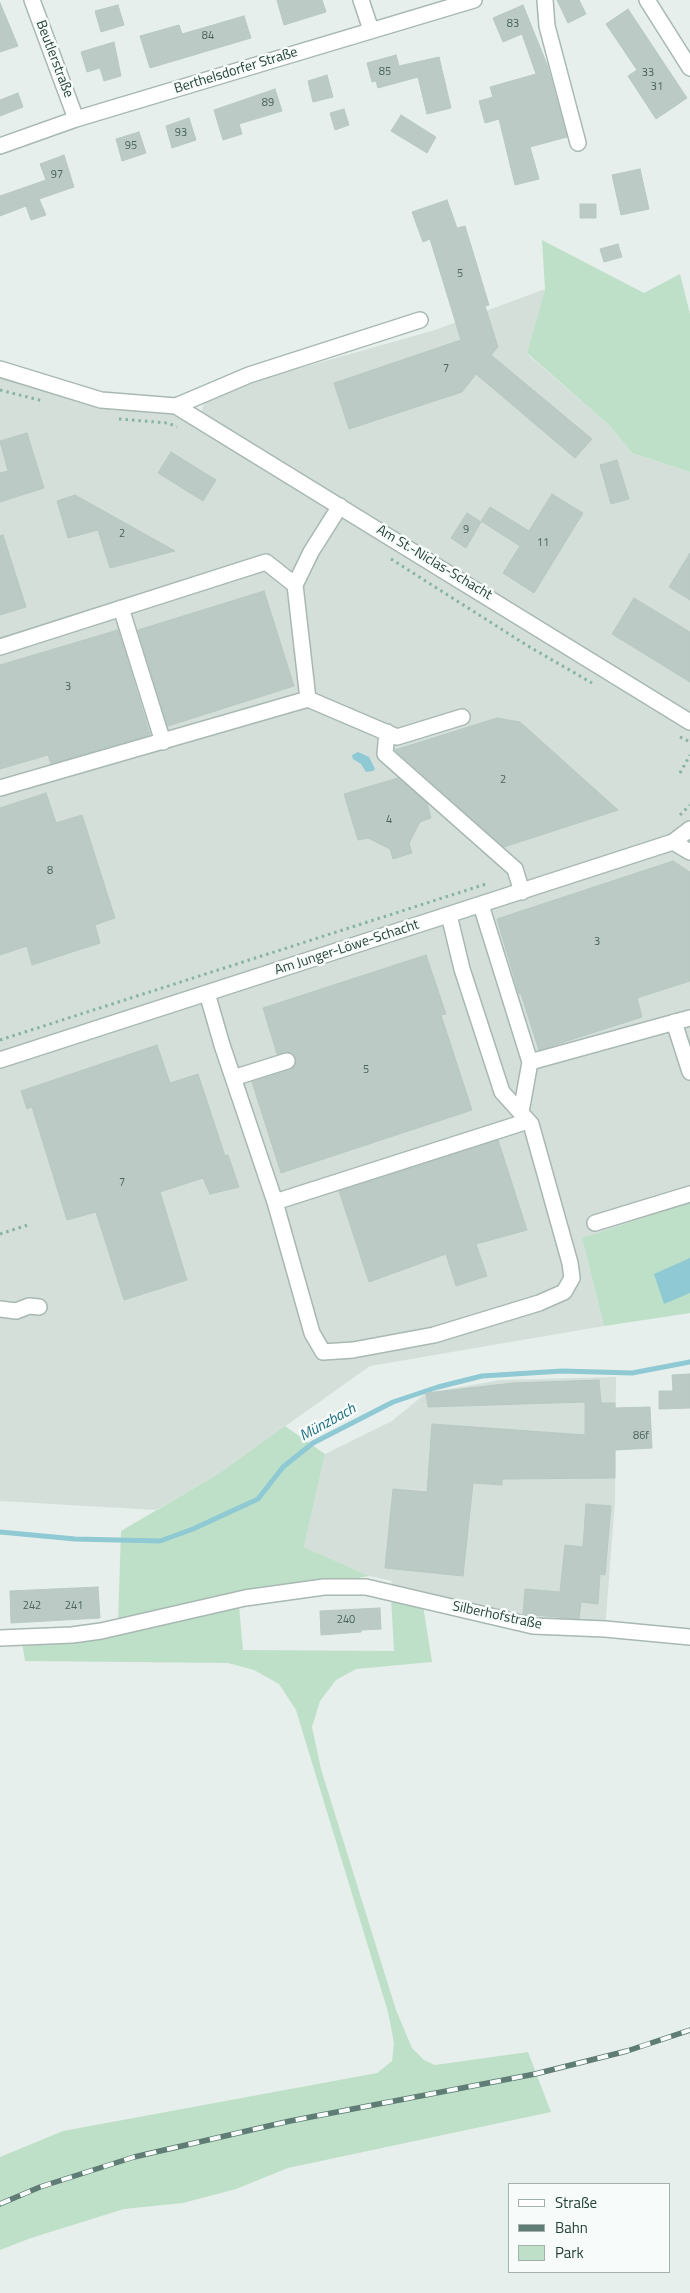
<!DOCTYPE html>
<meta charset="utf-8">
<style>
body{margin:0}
#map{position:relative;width:690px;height:2293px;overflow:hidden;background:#e6efeb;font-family:"Titillium Web",sans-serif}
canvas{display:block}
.legend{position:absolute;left:508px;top:2183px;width:162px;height:90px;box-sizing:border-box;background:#f7fbf9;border:1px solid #a3b1ad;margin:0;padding:6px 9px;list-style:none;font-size:15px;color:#24423a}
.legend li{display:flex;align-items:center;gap:10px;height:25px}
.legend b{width:25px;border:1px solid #a3b1ad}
</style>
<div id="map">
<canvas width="690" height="2293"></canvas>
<ul class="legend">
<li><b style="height:6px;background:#fff"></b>Straße</li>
<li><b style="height:6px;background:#5f7d75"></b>Bahn</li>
<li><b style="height:14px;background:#bfe0c8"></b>Park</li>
</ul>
</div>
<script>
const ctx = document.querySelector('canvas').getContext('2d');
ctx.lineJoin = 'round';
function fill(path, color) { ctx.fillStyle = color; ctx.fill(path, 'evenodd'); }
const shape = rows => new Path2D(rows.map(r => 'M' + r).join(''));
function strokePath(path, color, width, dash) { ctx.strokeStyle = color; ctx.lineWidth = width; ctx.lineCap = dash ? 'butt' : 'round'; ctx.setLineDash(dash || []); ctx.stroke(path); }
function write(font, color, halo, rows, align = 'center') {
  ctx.font = font + ' "Titillium Web",sans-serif'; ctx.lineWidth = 5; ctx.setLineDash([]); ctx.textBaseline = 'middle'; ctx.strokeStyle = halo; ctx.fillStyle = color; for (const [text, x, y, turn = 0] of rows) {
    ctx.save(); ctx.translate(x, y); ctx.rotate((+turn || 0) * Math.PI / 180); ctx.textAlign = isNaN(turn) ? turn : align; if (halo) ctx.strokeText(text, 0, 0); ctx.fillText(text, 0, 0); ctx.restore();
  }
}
const built = shape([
 [545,289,527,354,610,426,632,453,690,472,690,1202,582,1238,604,1326,370,1366,218,1474,156,1510,0,1501,0,374,199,418,205,401,258,380,435,330],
 [616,1377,615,1502,605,1629,533,1626,389,1591,392,1581,369,1576,304,1547,325,1454,392,1421,426,1393,501,1380]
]);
const green = shape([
 [542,240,644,293,680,274,690,314,690,472,632,453,610,426,527,353,545,289],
 [690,1202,690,1313,604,1326,582,1238],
 [285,1426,325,1454,304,1547,369,1576,118,1622,121,1531,218,1474],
 [391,1597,423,1605,432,1662,356,1669,336,1680,320,1701,312,1727,321,1769,396,2010,412,2048,424,2060,435,2065,528,2052,551,2112,288,2168,236,2189,183,2203,124,2209,31,2238,0,2250,0,2157,63,2131,377,2073,392,2061,394,2043,388,2012,306,1743,296,1710,279,1684,254,1670,228,1663,25,1661,22,1642,239,1606,243,1650,394,1651]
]);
const water = shape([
 [358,752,369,757,375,769,373,771,366,772,361,764,353,759,352,755],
 [690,1258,690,1293,664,1304,654,1274]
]);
const stream = shape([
 [0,1532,75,1539,160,1541,193,1529,258,1499,283,1467,313,1443,393,1402,438,1387,482,1376,562,1371,632,1373,690,1362]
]);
const building = shape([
 [277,0,322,0,326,12,284,25,277,0],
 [557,0,579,0,586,14,568,23,557,0],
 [0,3,18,46,0,52,0,3],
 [118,5,124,25,101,32,95,11,118,5],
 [523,5,548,67,567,137,530,147,539,179,515,185,499,119,485,123,479,101,493,97,490,87,536,74,522,34,503,42,493,18,523,5],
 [628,9,687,98,656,119,628,76,637,70,606,24,628,9],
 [244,16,251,38,150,68,140,36,179,25,182,34,244,16],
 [114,42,121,76,104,81,100,68,87,72,81,52,114,42],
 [396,55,399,66,439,57,451,108,427,114,418,77,378,88,376,81,372,82,367,63,396,55],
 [327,75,333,97,313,102,308,81,327,75],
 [275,89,282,111,239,124,242,134,223,140,214,110,275,89],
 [18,93,23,107,0,116,0,100,18,93],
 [344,109,349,125,335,130,330,113,344,109],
 [401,115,436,137,427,153,391,131,401,115],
 [189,118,196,140,172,148,166,126,189,118],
 [139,132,146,153,122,161,116,139,139,132],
 [64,155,74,187,39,199,46,215,31,220,26,206,0,216,0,196,46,180,40,164,64,155],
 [640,169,649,209,621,215,612,175,640,169],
 [447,200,457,228,465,226,489,305,485,306,498,347,491,355,592,439,575,458,476,374,462,392,349,429,334,383,461,340,430,239,423,242,412,212,447,200],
 [580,204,596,204,596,218,580,218,580,204],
 [618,244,622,257,604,262,600,249,618,244],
 [27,433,44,488,0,502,0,473,8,471,0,441,27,433],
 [171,452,216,480,203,501,158,473,171,452],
 [617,460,629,499,611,504,600,465,617,460],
 [552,494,583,513,534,593,503,573,520,546,481,521,490,507,529,531,552,494],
 [75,495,175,551,110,568,98,530,68,538,57,501,75,495],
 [467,513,481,522,466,548,451,538,467,513],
 [3,535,26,607,0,615,0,536,3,535],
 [690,553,690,600,669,587,690,553],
 [264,591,294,686,168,726,138,630,264,591],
 [634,598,690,632,690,682,612,634,634,598],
 [118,630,150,735,51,764,48,755,0,769,0,665,118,630],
 [497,718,520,722,618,810,504,847,395,750,497,718],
 [398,778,427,803,431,818,420,822,409,843,412,853,393,859,390,849,368,838,358,840,344,794,398,778],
 [46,793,56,823,82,815,115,918,95,925,100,943,32,965,27,946,0,955,0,808,46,793],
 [673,861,690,872,690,981,637,998,642,1017,539,1050,521,994,519,994,497,919,673,861],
 [426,955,446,1014,441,1015,472,1110,281,1173,252,1082,290,1070,296,1063,296,1059,289,1052,277,1054,263,1008,426,955],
 [157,1045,170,1083,198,1074,225,1156,228,1155,239,1187,210,1194,203,1178,160,1192,187,1280,124,1300,96,1212,67,1220,32,1107,27,1109,21,1091,157,1045],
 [498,1140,527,1230,476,1244,487,1276,456,1286,446,1254,369,1282,339,1191,498,1140],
 [690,1374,690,1408,659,1409,659,1391,673,1391,672,1375,690,1374],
 [599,1380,601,1403,615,1403,615,1408,650,1407,652,1448,615,1450,615,1478,502,1479,502,1485,473,1483,463,1576,385,1568,393,1489,427,1492,432,1424,585,1435,585,1402,428,1407,426,1393,513,1383,599,1380],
 [586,1504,611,1506,605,1575,600,1574,598,1604,581,1602,579,1619,523,1614,525,1589,560,1592,565,1545,583,1547,586,1504],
 [98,1587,100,1618,11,1623,10,1591,98,1587],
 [380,1608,381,1629,361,1630,361,1632,321,1635,320,1611,380,1608]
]);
const path = shape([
 [0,390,43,401],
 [119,419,168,423,177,427],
 [391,559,528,646,592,683],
 [680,737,690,742],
 [680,773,690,755],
 [680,815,690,805],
 [0,1040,489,883],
 [0,1234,28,1225]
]);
const minor = shape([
 [32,0,76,119],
 [361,0,371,30],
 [545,0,547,26,578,143],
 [647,0,690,68],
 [0,146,76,119,474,0],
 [0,369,101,400,176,406,690,722],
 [176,406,249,375,420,320],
 [121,608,163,742],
 [0,647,266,562,295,585],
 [308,699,397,737,462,717],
 [387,732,385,754,515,869,522,892],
 [0,788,308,699,295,585,311,552,340,506],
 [673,842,690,852],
 [481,905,530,1062,690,1018],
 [207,993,222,1045,275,1202,312,1333,323,1352,353,1350,434,1335,539,1303,564,1292,572,1278,570,1263,531,1124,502,1092,462,969,449,915],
 [674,1022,690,1072],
 [0,1060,673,842,690,829],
 [233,1078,287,1061],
 [521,1112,530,1062],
 [275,1202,528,1121],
 [595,1223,690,1194],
 [0,1309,16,1311,29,1306,39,1307],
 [0,1638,72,1635,101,1631,245,1598,324,1587,366,1587,533,1626,605,1629,690,1637]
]);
const rail = shape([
 [0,2204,40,2187,134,2157,290,2121,535,2074,627,2051,690,2030]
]);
const numberNames = [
 ["83",513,24],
 ["84",208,36],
 ["85",385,72],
 ["33",648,73],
 ["31",657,87],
 ["89",268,103],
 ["93",181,133],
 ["95",131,146],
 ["97",57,175],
 ["5",460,274],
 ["7",446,369],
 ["9",466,530],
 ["2",122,534],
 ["11",543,543],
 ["3",68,687],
 ["2",503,780],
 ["4",389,820],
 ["8",50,871],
 ["3",597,942],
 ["5",366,1070],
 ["7",122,1183],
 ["86f",641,1436],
 ["242",32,1606],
 ["241",74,1606],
 ["240",346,1620]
];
const streetNames = [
 ["Beutlerstraße",54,59,69],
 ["Berthelsdorfer Straße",236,71,-17],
 ["Am St.-Niclas-Schacht",434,563,31],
 ["Am Junger-Löwe-Schacht",347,948,-18],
 ["Silberhofstraße",497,1616,12]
];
const waterNames = [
 ["Münzbach",328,1423,-29]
];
fill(built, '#d4dfda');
fill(green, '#bfe0c8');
fill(water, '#8ec9d4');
strokePath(stream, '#8ec9d4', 5);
fill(building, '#bbcac4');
strokePath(building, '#b8c9c2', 1);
strokePath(minor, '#a8b8b2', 18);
strokePath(path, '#86b3a5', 3, [2.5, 4]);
strokePath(minor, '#fff', 15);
strokePath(rail, '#5f7d75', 5.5);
strokePath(rail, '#f7fbf9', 4, [11]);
write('11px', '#4a645c', null, numberNames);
write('14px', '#24423a', '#f7fbf9', streetNames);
write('italic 15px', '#1c6f80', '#f7fbf9', waterNames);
</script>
